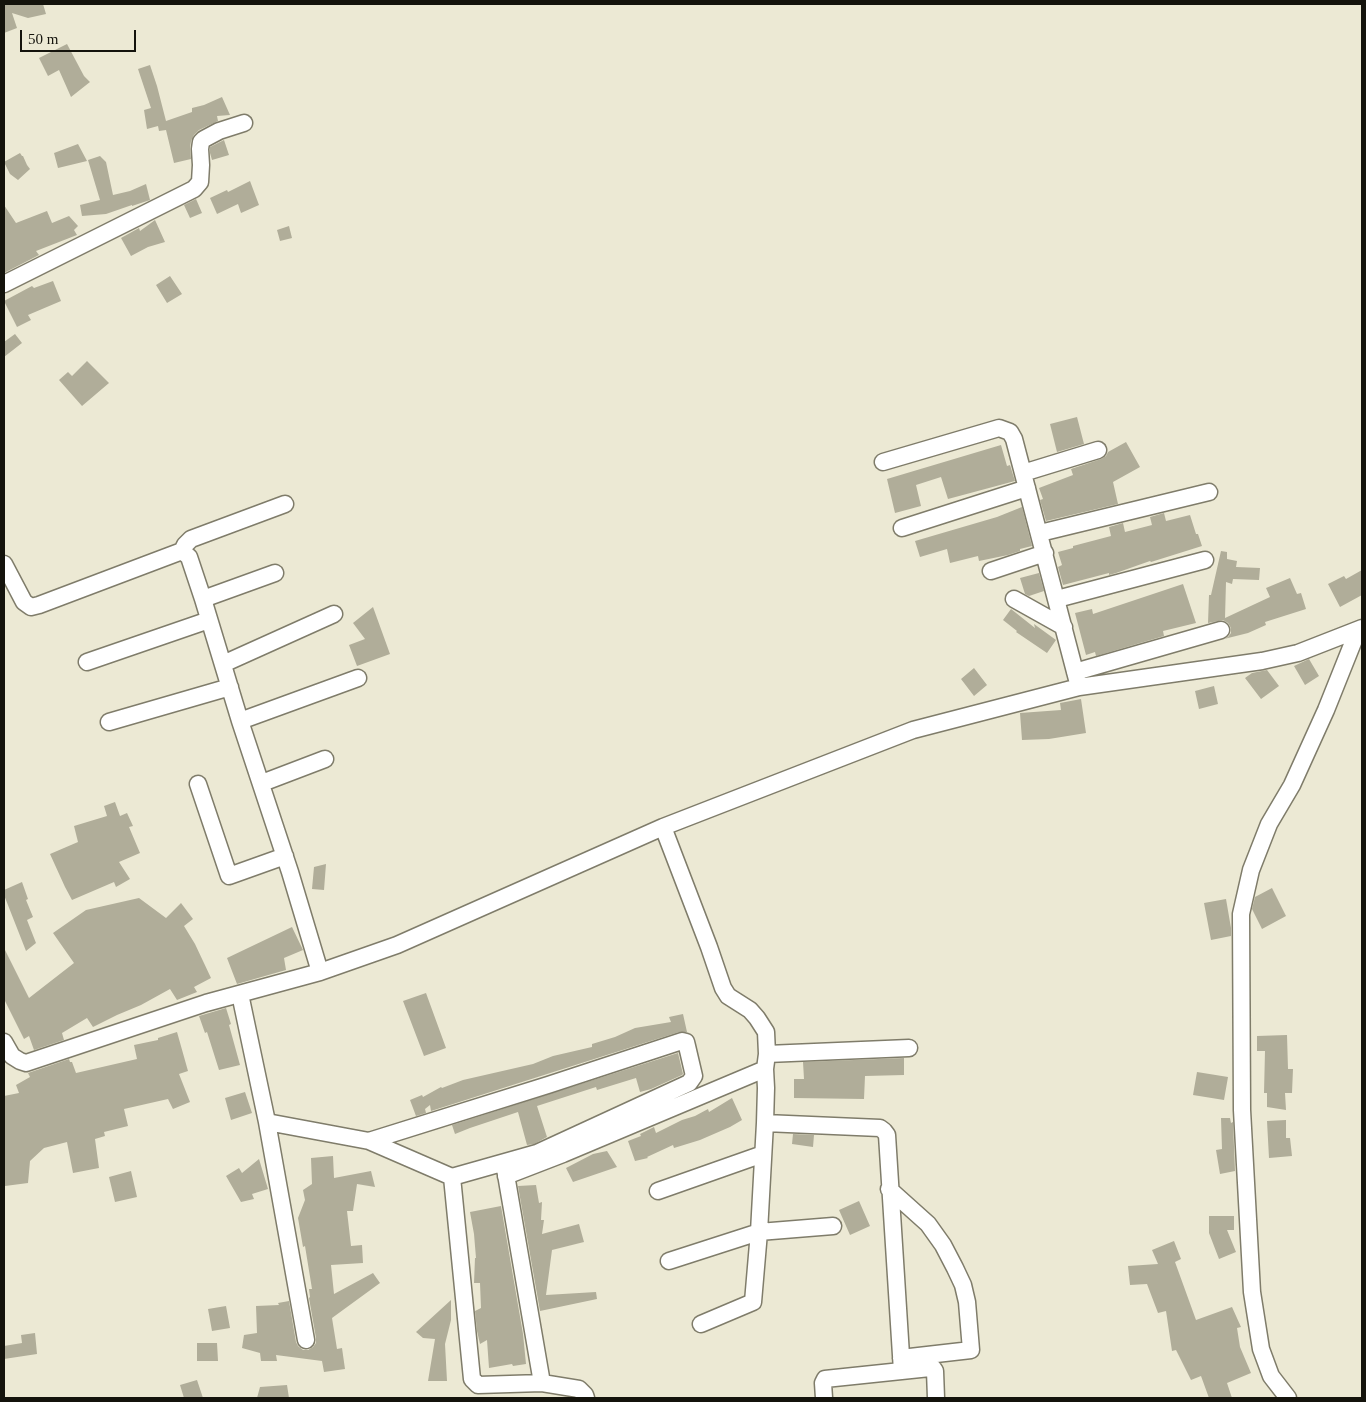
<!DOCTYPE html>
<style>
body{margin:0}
#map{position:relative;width:1366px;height:1402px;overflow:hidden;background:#ece9d4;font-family:"Times New Roman",serif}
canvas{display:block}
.frame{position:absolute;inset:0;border:5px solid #14130c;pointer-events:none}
.scale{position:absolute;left:20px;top:30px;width:116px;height:22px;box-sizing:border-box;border:2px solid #14130c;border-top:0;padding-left:6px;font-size:15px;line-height:18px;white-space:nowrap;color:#14130c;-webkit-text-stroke:4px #ece9d4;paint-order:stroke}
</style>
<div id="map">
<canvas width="1366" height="1402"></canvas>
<div class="frame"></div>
<div class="scale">50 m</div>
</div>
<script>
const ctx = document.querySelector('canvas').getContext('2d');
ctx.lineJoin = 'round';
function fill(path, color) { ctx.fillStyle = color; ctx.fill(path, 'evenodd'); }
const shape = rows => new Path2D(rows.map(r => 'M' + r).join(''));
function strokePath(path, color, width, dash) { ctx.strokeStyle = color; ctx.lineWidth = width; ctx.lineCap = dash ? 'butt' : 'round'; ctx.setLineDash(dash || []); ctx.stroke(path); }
const building = shape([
 [4,4,43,4,46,14,28,18,12,13,17,28,4,33],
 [67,44,84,76,90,82,71,97,59,70,48,76,39,58],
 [150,65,157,86,166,121,192,112,192,108,204,105,222,97,230,115,217,116,218,121,199,130,194,135,191,141,190,148,191,159,174,163,166,130,159,131,158,126,147,129,144,110,151,108,138,69],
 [224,140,229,155,212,160,210,153,210,147],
 [78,144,87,161,58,168,54,153],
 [20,153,22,156,23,156,27,165,30,169,18,180,10,174,4,162],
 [100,156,106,162,113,195,130,191,146,184,150,200,132,206,132,205,106,214,82,216,80,205,100,200,88,160],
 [250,181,259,205,241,213,238,204,217,214,210,198,227,190,228,192],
 [196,199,202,213,190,218,184,205],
 [4,205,16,223,47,211,52,223,69,216,78,226,74,230,77,235,36,251,39,255,4,273],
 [155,220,165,242,148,247,131,256,121,238,139,228,140,231],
 [289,226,292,238,280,241,277,230],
 [170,276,182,294,167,303,156,285],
 [53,281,61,301,28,315,31,320,17,327,4,301,32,286,34,288],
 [15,334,22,343,4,357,4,342],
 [87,361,109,383,82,406,59,380,68,372,72,376],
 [1077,417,1084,444,1057,452,1050,424],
 [1126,442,1140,467,1113,482,1118,504,1046,521,1040,500,1043,499,1039,488,1073,475,1071,469,1101,459,1106,456,1108,452],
 [1001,445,1007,466,1010,465,1015,481,948,499,941,477,916,485,921,506,895,513,887,479],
 [1022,507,1032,546,1020,549,1020,551,1008,555,979,561,978,556,950,563,947,549,920,557,915,541,997,517],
 [1164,513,1166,521,1190,515,1196,534,1198,534,1202,546,1151,562,1150,561,1116,573,1109,575,1109,573,1063,585,1058,567,1062,565,1058,552,1073,548,1073,546,1111,536,1109,527,1123,523,1125,532,1152,525,1150,517],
 [1221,551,1227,552,1227,559,1237,561,1236,567,1260,568,1259,580,1233,579,1232,584,1226,582,1225,618,1270,597,1266,588,1290,578,1297,594,1301,593,1306,609,1265,622,1266,625,1248,633,1224,639,1228,637,1231,633,1231,628,1228,623,1223,620,1208,623,1209,595,1211,595],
 [1362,570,1362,595,1340,607,1328,584,1344,576,1346,579],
 [1039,573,1044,591,1029,596,1025,594,1020,578],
 [1183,584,1196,623,1163,631,1164,636,1096,656,1095,652,1086,655,1075,613,1092,609,1093,614],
 [373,607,390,654,357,666,349,645,365,639,353,623],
 [1011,609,1035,628,1034,624,1056,640,1047,653,1016,632,1017,631,1003,620],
 [1309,659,1319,676,1305,685,1294,666],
 [974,668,987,685,974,696,961,679],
 [1267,670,1279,686,1261,699,1245,678,1252,673],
 [1214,686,1218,704,1199,709,1195,691],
 [1081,699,1086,733,1049,739,1022,740,1020,713,1061,710,1060,703],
 [115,802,120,816,127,813,133,826,129,827,140,853,119,862,130,879,116,887,114,882,72,900,65,887,50,854,78,842,74,826,107,816,104,806],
 [326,864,324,890,312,889,314,867],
 [22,882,28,899,26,900,33,917,27,920,36,943,26,951,4,895,4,890],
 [1272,888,1286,916,1262,929,1252,909,1255,897],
 [139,898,166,918,181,903,193,919,184,926,195,944,211,978,194,987,197,992,177,1000,170,989,141,1005,117,1015,93,1027,87,1018,62,1033,64,1040,34,1050,29,1036,24,1039,4,999,4,948,29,998,74,963,53,933,86,910],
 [1226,899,1231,928,1231,936,1211,940,1204,903],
 [292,927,303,950,284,958,286,970,237,984,227,958],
 [426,993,446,1048,424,1056,403,1001],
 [226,1008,231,1024,229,1025,240,1065,219,1070,207,1032,205,1033,199,1016],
 [683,1014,687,1032,679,1032,431,1111,430,1105,425,1109,426,1113,416,1116,410,1100,422,1095,423,1097,441,1087,442,1088,463,1080,533,1064,553,1056,592,1047,592,1044,615,1037,635,1028,671,1022,669,1017],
 [177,1032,188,1071,179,1074,190,1102,173,1109,168,1099,124,1109,128,1126,104,1132,105,1136,95,1139,99,1168,73,1173,67,1142,44,1148,30,1161,28,1183,5,1186,4,1096,19,1093,16,1085,30,1077,28,1073,69,1059,70,1062,72,1062,76,1073,137,1059,134,1045,158,1040,158,1038],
 [1287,1035,1288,1069,1293,1069,1292,1093,1285,1093,1286,1110,1267,1107,1267,1093,1264,1093,1265,1051,1257,1051,1257,1036],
 [678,1053,683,1074,682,1075,651,1089,640,1092,636,1078,597,1090,596,1087,537,1106,547,1137,534,1144,527,1145,518,1112,470,1128,455,1134,452,1125],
 [904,1058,904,1075,865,1076,864,1099,794,1098,794,1079,804,1079,803,1062],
 [1197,1072,1228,1077,1224,1100,1193,1095],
 [245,1092,252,1113,231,1120,225,1098],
 [732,1098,742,1120,730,1127,700,1140,674,1148,673,1145,647,1157,648,1158,635,1161,628,1141,641,1136,640,1134,654,1127,656,1133,682,1120,695,1116,708,1109,709,1112],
 [1221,1118,1230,1118,1231,1123,1233,1122,1235,1171,1220,1174,1216,1150,1222,1149],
 [1286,1120,1286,1138,1290,1138,1292,1156,1269,1158,1267,1121],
 [793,1134,814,1135,813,1147,792,1144],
 [607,1151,617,1167,573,1182,566,1168,593,1154],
 [333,1156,334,1178,371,1171,375,1187,357,1184,353,1211,347,1211,351,1246,362,1245,363,1263,331,1265,334,1294,373,1273,380,1283,332,1318,337,1349,342,1348,345,1369,324,1372,322,1361,276,1355,277,1361,261,1361,260,1353,242,1348,244,1335,257,1333,256,1306,279,1305,278,1303,289,1301,296,1342,298,1346,303,1350,308,1350,313,1347,316,1343,316,1338,309,1298,310,1297,309,1289,312,1289,305,1246,303,1247,298,1218,305,1200,303,1190,312,1184,311,1158],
 [259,1159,268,1189,252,1194,254,1199,241,1202,226,1176,239,1168,242,1173],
 [131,1171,137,1197,115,1202,109,1177],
 [536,1185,539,1203,542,1202,541,1220,544,1220,542,1234,579,1224,584,1242,552,1250,546,1295,596,1292,597,1299,540,1311,518,1186],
 [859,1201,870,1226,850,1235,839,1210],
 [501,1206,523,1334,526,1364,513,1366,512,1364,489,1368,487,1340,480,1344,477,1331,475,1311,481,1308,480,1283,474,1283,475,1258,476,1258,474,1234,470,1212],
 [1209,1216,1234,1216,1234,1230,1227,1230,1236,1252,1219,1259,1209,1233],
 [1174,1241,1181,1259,1175,1262,1196,1320,1232,1307,1241,1327,1237,1328,1240,1347,1251,1373,1227,1383,1232,1398,1209,1398,1201,1376,1191,1380,1176,1350,1172,1351,1166,1311,1158,1313,1147,1284,1130,1285,1128,1266,1158,1264,1152,1250],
 [451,1300,451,1320,445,1344,447,1381,428,1381,435,1339,423,1338,416,1332],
 [226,1306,230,1328,212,1331,208,1309],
 [35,1333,37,1354,4,1359,4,1346,22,1343,21,1335],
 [197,1343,217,1343,218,1361,197,1361],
 [197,1380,203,1398,184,1398,180,1385],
 [287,1385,289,1398,257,1398,260,1387]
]);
const minor = shape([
 [4,284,194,189,200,182,201,165,200,149,201,142,204,139,219,131,244,123],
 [883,462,999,428,1010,432,1014,439,1079,687],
 [1023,473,1098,450],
 [902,528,1027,488],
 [1040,533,1209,492],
 [182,551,189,557,203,599,240,721,290,872,320,972],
 [182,551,185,545,191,539,285,504],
 [4,564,24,602,31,607,39,605,182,551],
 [991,571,1045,553],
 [203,599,275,573],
 [1014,599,1064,627],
 [1057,599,1205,560],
 [87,662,209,620],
 [223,664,334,614],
 [1075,672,1221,630],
 [240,721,358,678],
 [109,722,230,687],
 [262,783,325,759],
 [198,784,229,876,285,856],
 [663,827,709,947,723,988,728,996,750,1010,757,1018,766,1032,767,1054,765,1069,766,1088,765,1123,759,1232,753,1302,701,1324],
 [240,994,267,1122,306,1340],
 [4,1042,12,1056,20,1061,26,1063,206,1003,320,972,397,945,663,827,913,730,1079,687,1262,661,1298,653,1362,628],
 [767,1054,909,1048],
 [267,1122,369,1141,452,1177,537,1153,689,1083,694,1076,687,1046,686,1042,682,1041,548,1085,369,1141],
 [765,1123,880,1128,884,1131,887,1135,902,1371],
 [506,1176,563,1154,765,1069],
 [452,1177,472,1379,478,1385,542,1383,504,1163],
 [889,1189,928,1224,943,1245,955,1268,963,1285,967,1302,971,1350,901,1358],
 [658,1191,763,1154],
 [669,1261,759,1232,833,1226],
 [542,1383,579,1389,585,1395,586,1398],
 [824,1398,823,1383,825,1379,930,1368,933,1368,935,1371,936,1398],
 [1288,1398,1271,1376,1261,1349,1252,1292,1242,1110,1241,914,1251,870,1269,824,1292,785,1326,710,1358,630]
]);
fill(building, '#b0ad99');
strokePath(minor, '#7f7c6a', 19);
strokePath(minor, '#fff', 16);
</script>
